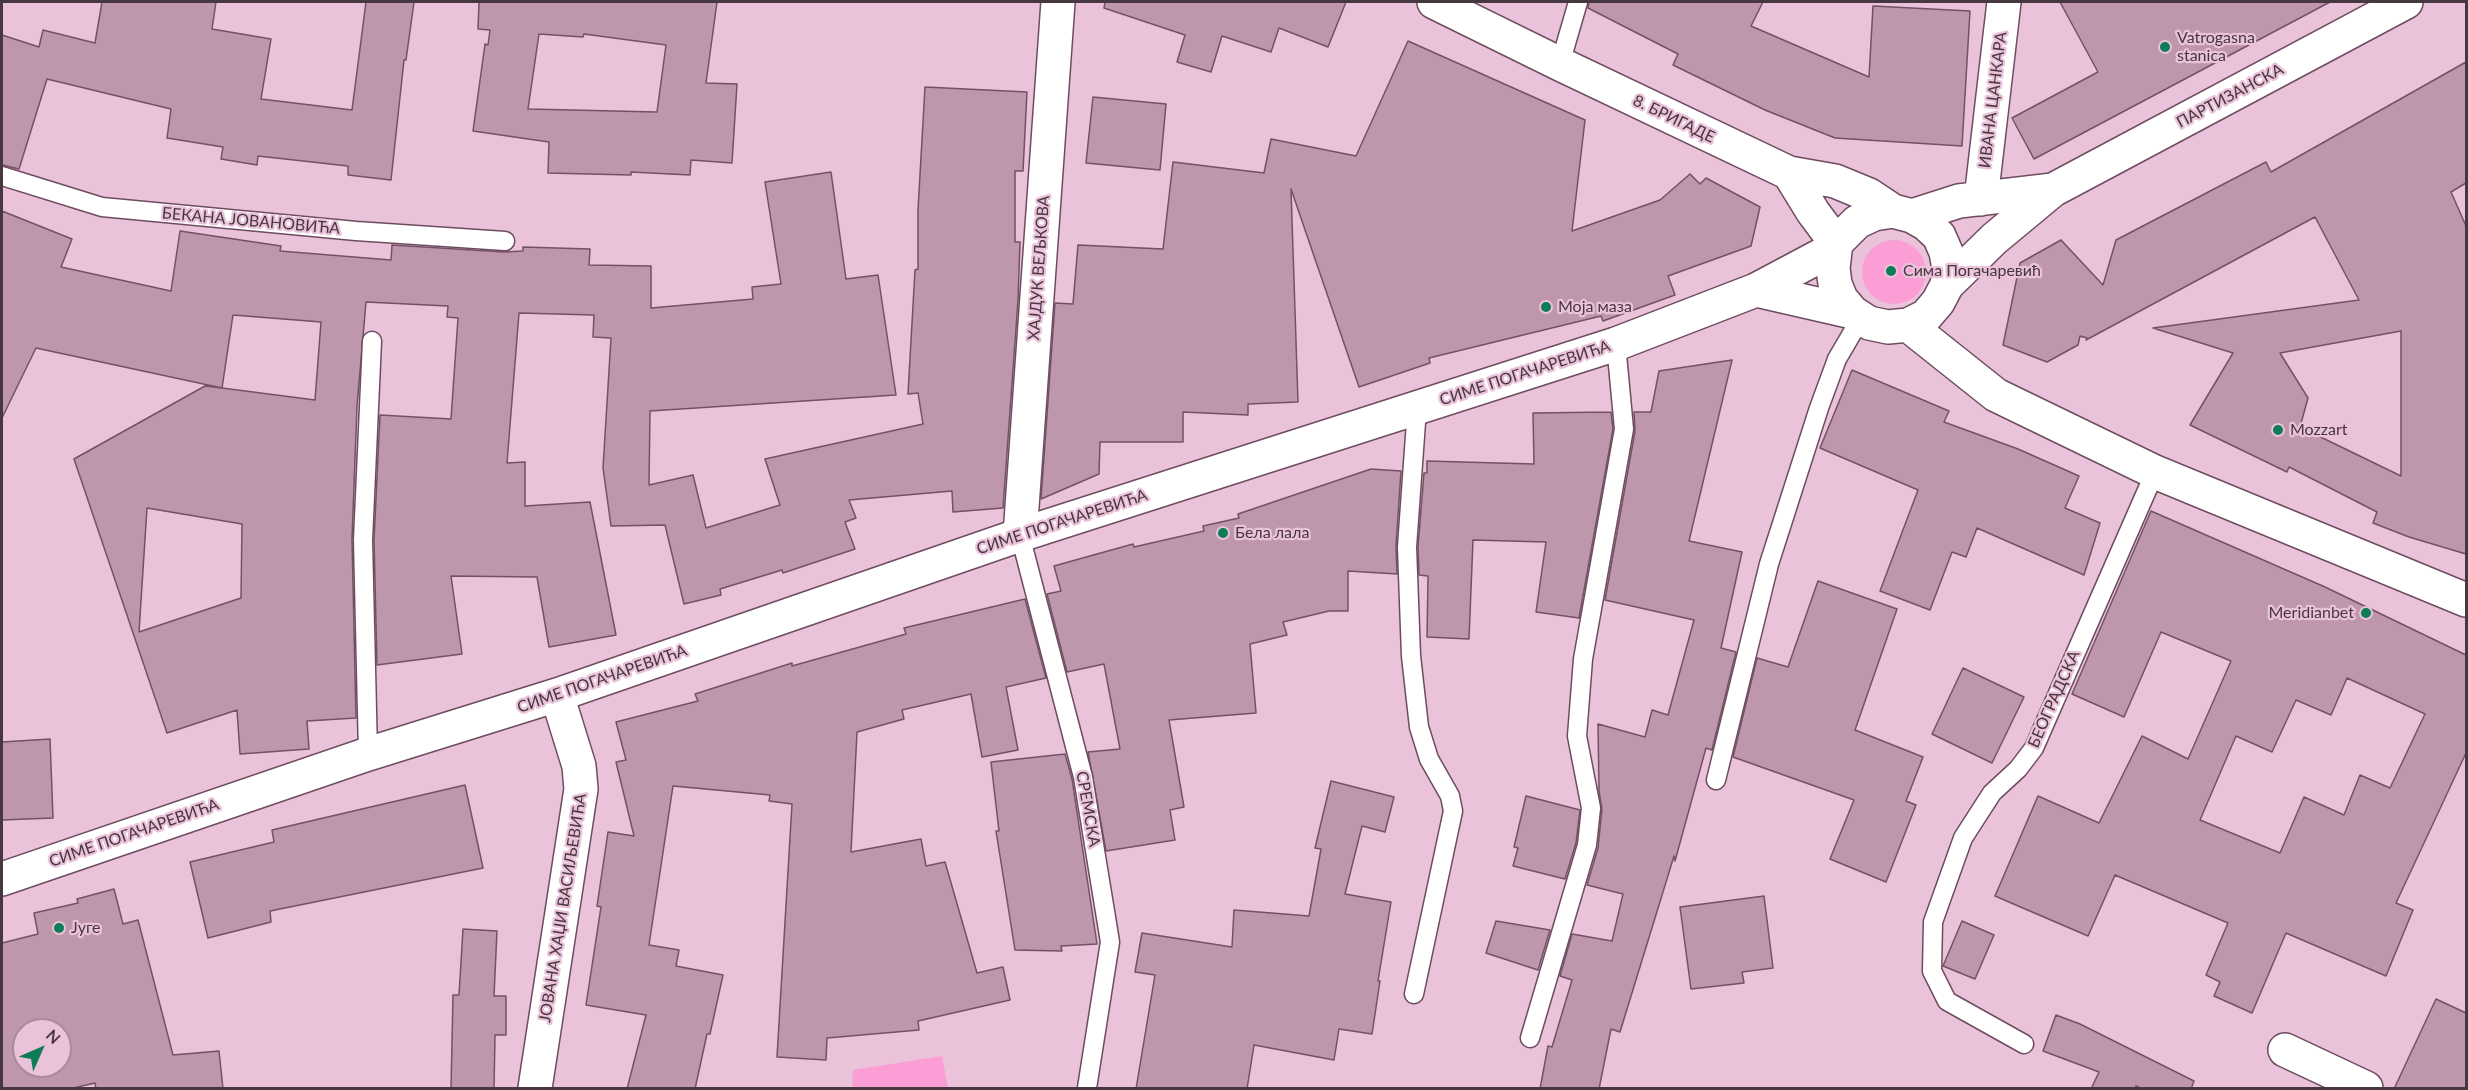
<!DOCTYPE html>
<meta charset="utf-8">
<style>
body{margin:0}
#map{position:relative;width:2468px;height:1090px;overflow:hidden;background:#eac2d9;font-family:Lato,sans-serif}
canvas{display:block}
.frame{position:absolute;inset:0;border:3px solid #473740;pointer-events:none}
.north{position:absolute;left:12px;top:1018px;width:60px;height:60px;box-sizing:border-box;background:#eac2d9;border:2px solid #a98a9c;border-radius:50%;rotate:45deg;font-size:16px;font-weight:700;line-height:24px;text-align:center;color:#473740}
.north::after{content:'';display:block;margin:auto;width:21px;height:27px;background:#0d7c57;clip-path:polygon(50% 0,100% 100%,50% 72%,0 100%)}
</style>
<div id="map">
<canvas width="2468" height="1090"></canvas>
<div class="frame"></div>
<div class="north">N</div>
</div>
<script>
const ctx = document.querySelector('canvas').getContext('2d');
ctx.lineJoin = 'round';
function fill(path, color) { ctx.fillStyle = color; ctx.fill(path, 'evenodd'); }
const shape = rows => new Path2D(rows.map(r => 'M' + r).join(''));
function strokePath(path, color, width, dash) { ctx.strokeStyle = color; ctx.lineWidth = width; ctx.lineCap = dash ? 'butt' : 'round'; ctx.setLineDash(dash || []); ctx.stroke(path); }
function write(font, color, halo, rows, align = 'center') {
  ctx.font = font + ' Lato,sans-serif'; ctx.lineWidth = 4.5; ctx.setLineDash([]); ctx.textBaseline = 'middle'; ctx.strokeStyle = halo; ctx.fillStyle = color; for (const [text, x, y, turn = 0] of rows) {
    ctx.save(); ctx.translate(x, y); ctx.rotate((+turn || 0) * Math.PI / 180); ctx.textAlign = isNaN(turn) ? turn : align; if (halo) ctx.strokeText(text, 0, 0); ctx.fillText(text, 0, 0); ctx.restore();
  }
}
const green = shape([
 '1862 272a32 32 0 1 1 64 0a32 32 0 1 1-64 0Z',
 [942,1056,948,1088,852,1088,853,1070]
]);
const building = shape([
 [102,2,216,2,212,29,271,39,261,99,352,110,366,2,414,2,406,60,404,60,391,180,348,175,348,166,258,156,257,165,221,159,223,147,167,138,171,109,47,79,19,169,2,165,2,35,39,47,43,30,95,43,102,2],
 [479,2,717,2,706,83,737,84,732,163,691,160,690,175,631,172,631,175,548,173,549,142,473,131,485,44,488,45,490,30,478,29,479,2],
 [539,34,583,37,584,34,666,45,657,112,528,109,539,34],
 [1105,2,1346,2,1328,47,1279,28,1271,52,1222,36,1211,72,1177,62,1185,35,1104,8,1105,2],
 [1589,2,1763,2,1751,26,1869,77,1873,6,1970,11,1962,146,1835,138,1765,110,1673,65,1678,54,1588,8,1589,2],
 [2060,2,2330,2,2034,159,2012,118,2098,72,2060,2],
 [1408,41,1585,120,1572,231,1660,200,1690,174,1700,184,1706,178,1760,207,1751,246,1668,276,1675,295,1603,321,1601,316,1429,358,1430,363,1359,387,1291,189,1298,402,1248,404,1248,415,1183,412,1183,442,1100,442,1099,474,1041,499,1055,303,1073,304,1078,245,1163,249,1173,162,1264,173,1271,139,1356,156,1408,41],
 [2466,62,2466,183,2451,192,2466,226,2466,554,2409,537,2373,523,2377,512,2289,467,2287,472,2190,425,2233,353,2153,328,2359,300,2315,217,2086,340,2087,338,2080,336,2078,345,2047,362,2003,345,2020,263,2061,240,2103,285,2116,240,2266,162,2271,172,2466,62],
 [2401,331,2401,476,2300,427,2308,398,2280,353,2401,331],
 [925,87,1027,92,1023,171,1015,171,1015,242,1020,242,1018,300,1003,508,953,512,952,491,849,500,856,518,845,522,855,549,783,573,782,570,720,589,721,595,684,604,665,525,611,526,603,468,611,338,593,337,594,315,519,313,507,463,525,462,525,506,590,502,616,635,549,647,537,577,451,576,462,654,377,665,374,540,380,415,451,419,458,318,447,317,448,306,366,302,357,406,352,539,356,718,307,721,309,749,240,754,237,710,167,733,74,459,205,386,222,388,36,348,2,418,2,211,72,239,61,267,171,291,180,231,281,246,280,251,391,260,392,245,504,252,523,251,523,247,590,249,589,265,651,266,651,308,753,299,752,287,781,284,765,182,831,172,846,279,878,275,896,395,650,411,649,485,693,475,706,528,780,505,765,459,923,424,918,393,908,394,915,270,918,269,918,210,925,87],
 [233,315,321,322,315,400,222,388,233,315],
 [147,508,242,524,241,598,139,632,147,508],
 [1093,97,1166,104,1160,170,1086,163,1093,97],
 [1732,360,1689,541,1742,552,1721,648,1736,652,1712,750,1706,748,1675,861,1674,856,1620,1032,1611,1029,1599,1089,1540,1089,1548,1046,1552,1047,1572,980,1560,976,1572,934,1612,941,1623,894,1587,885,1598,848,1602,809,1599,791,1598,724,1645,737,1652,710,1668,715,1694,620,1605,600,1635,431,1634,412,1651,412,1659,371,1732,360],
 [1852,370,1949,411,1944,422,2018,449,2079,476,2065,508,2100,523,2084,575,1977,528,1966,557,1952,552,1930,610,1880,591,1918,490,1820,448,1852,370],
 [1611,412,1613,429,1579,618,1536,612,1546,542,1473,540,1469,639,1427,637,1428,576,1419,575,1418,547,1424,473,1427,473,1427,461,1534,464,1533,413,1611,412],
 [1371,469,1401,471,1396,546,1397,574,1348,571,1348,611,1329,611,1283,622,1287,635,1250,644,1256,713,1169,720,1184,807,1170,810,1175,840,1106,851,1088,752,1120,749,1104,664,1067,672,1047,594,1061,591,1054,566,1133,544,1134,547,1204,531,1203,526,1239,518,1238,514,1371,469],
 [2151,511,2325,587,2466,655,2466,753,2396,903,2413,910,2386,976,2286,933,2252,1013,2214,996,2220,982,2206,975,2228,923,2115,875,2088,936,1995,896,2038,796,2099,823,2142,736,2188,759,2231,661,2161,632,2124,717,2072,694,2151,511],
 [2347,678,2425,714,2390,788,2360,775,2344,815,2304,797,2280,853,2200,820,2236,736,2272,752,2296,700,2331,715,2347,678],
 [1818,581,1897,609,1855,730,1923,757,1906,801,1916,805,1886,882,1830,859,1854,800,1733,757,1757,658,1788,667,1818,581],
 [1025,599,1046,678,1006,687,1018,750,982,757,971,694,902,710,904,719,857,732,851,852,921,839,926,866,945,862,977,973,1003,967,1010,1000,918,1021,919,1030,827,1038,826,1060,777,1057,792,804,769,801,770,795,673,786,649,945,679,950,676,966,723,975,710,1034,707,1034,695,1089,627,1089,646,1015,586,1005,601,907,597,906,608,832,634,836,616,762,626,760,616,722,698,701,695,694,792,663,792,666,906,634,904,628,1025,599],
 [1963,668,2024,697,1992,763,1932,734,1963,668],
 [50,739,53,818,2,820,2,742,50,739],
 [1065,754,1072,779,1097,944,1061,946,1062,951,1015,950,996,831,999,831,991,762,1065,754],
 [1331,781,1394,797,1385,832,1362,826,1345,894,1391,902,1378,981,1380,981,1372,1034,1339,1029,1334,1060,1254,1045,1247,1089,1136,1089,1155,975,1135,972,1142,933,1232,947,1234,910,1309,916,1321,849,1315,848,1331,781],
 [465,785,483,868,270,911,271,922,208,938,190,862,274,842,272,830,465,785],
 [1526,796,1580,810,1576,843,1565,879,1513,866,1518,848,1514,847,1526,796],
 [114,889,123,924,138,920,173,1055,219,1051,223,1089,96,1089,95,1083,69,1089,2,1089,2,943,38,934,34,913,78,903,77,899,114,889],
 [24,1030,60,1030,60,1066,24,1066,24,1030],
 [1764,896,1773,968,1742,972,1744,983,1691,989,1680,907,1764,896],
 [1496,921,1550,930,1538,970,1486,953,1496,921],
 [1962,921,1994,935,1975,979,1943,966,1962,921],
 [463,929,497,931,494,996,506,996,506,1035,495,1035,494,1089,451,1089,453,995,459,995,463,929],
 [2436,999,2466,1013,2466,1089,2394,1089,2436,999],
 [2056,1015,2080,1024,2194,1081,2191,1089,2143,1089,2136,1086,2135,1089,2091,1089,2099,1072,2043,1051,2056,1015]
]);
const lane = shape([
 [1560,64,1578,2],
 [2,176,102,207,356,231,505,241],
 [1020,535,1083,777,1110,942,1087,1088],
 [368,754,363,540,372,341],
 [1716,780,1769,564,1819,408,1837,359,1861,318],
 [1414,994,1453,811,1450,796,1429,759,1419,727,1411,656,1407,547,1417,408],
 [1530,1038,1587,845,1591,808,1577,736,1583,659,1624,429,1616,344],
 [2024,1044,1947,1001,1932,971,1933,922,1963,838,1992,793,2018,769,2034,748,2155,472]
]);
const street = shape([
 [1020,535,1058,2],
 [2285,1050,2366,1088]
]);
const secondary = shape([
 [1434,2,1560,64,1789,173,1835,181,1869,195,1893,211],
 [1789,173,1813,212,1836,243],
 [1981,199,2004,2],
 [1893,211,1912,216,1926,224,1939,236,1946,252,1949,269,1947,285,1938,302,1926,316,1908,325,1888,327,1869,323,1852,312,1841,299,1835,284,1833,268,1836,243,1857,222,1874,214,1893,211],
 [1912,216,1959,201,2053,190],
 [1947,285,1994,239,2053,190,2406,2],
 [1756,290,1852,312],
 [1908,325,1996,395,2155,472,2466,600],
 [2,879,368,754,557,695,1020,535,1616,344,1756,290,1835,248],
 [535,1088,581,789,579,766,557,695]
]);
const markers = [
 [2165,47,6,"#0d7c57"],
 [1891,271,6,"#0d7c57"],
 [1546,307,6,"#0d7c57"],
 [2278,430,6,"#0d7c57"],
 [1223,533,6,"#0d7c57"],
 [2366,613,6,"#0d7c57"],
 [59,928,6,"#0d7c57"]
];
const poiNames = [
 ["Vatrogasna",2177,38],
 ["stanica",2177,56],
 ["Сима Погачаревић",1903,271],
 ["Моја маза",1558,307],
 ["Mozzart",2290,430],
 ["Бела лала",1235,533],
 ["Meridianbet",2354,613,"right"],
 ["Југе",71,928]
];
const streetNames = [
 ["ПАРТИЗАНСКА",2230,96,-28],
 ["ИВАНА ЦАНКАРА",1993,100,-83],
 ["8. БРИГАДЕ",1674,119,26],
 ["БЕКАНА ЈОВАНОВИЋА",251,221,5],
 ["ХАЈДУК ВЕЉКОВА",1039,268,-86],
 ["СИМЕ ПОГАЧАРЕВИЋА",1525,373,-18],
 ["СИМЕ ПОГАЧАРЕВИЋА",1062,522,-18],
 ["СИМЕ ПОГАЧАРЕВИЋА",602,679,-19],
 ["БЕОГРАДСКА",2054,699,-66],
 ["СРЕМСКА",1088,809,80],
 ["СИМЕ ПОГАЧАРЕВИЋА",134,833,-19],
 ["ЈОВАНА ХАЏИ ВАСИЉЕВИЋА",563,908,-81]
];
fill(green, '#fc9ed6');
fill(building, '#be97ad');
strokePath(building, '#745165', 1.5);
strokePath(lane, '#6e4c60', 21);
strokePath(street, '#6e4c60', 36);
strokePath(secondary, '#6e4c60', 36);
strokePath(lane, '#fff', 18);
strokePath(street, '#fff', 33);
strokePath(secondary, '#fff', 33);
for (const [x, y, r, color] of markers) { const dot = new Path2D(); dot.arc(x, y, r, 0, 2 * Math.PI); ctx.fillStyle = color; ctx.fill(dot); strokePath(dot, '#eac2d9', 2); }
write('16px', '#473740', '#eac2d9', poiNames, 'left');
write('16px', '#473740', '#eac2d9', streetNames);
</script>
